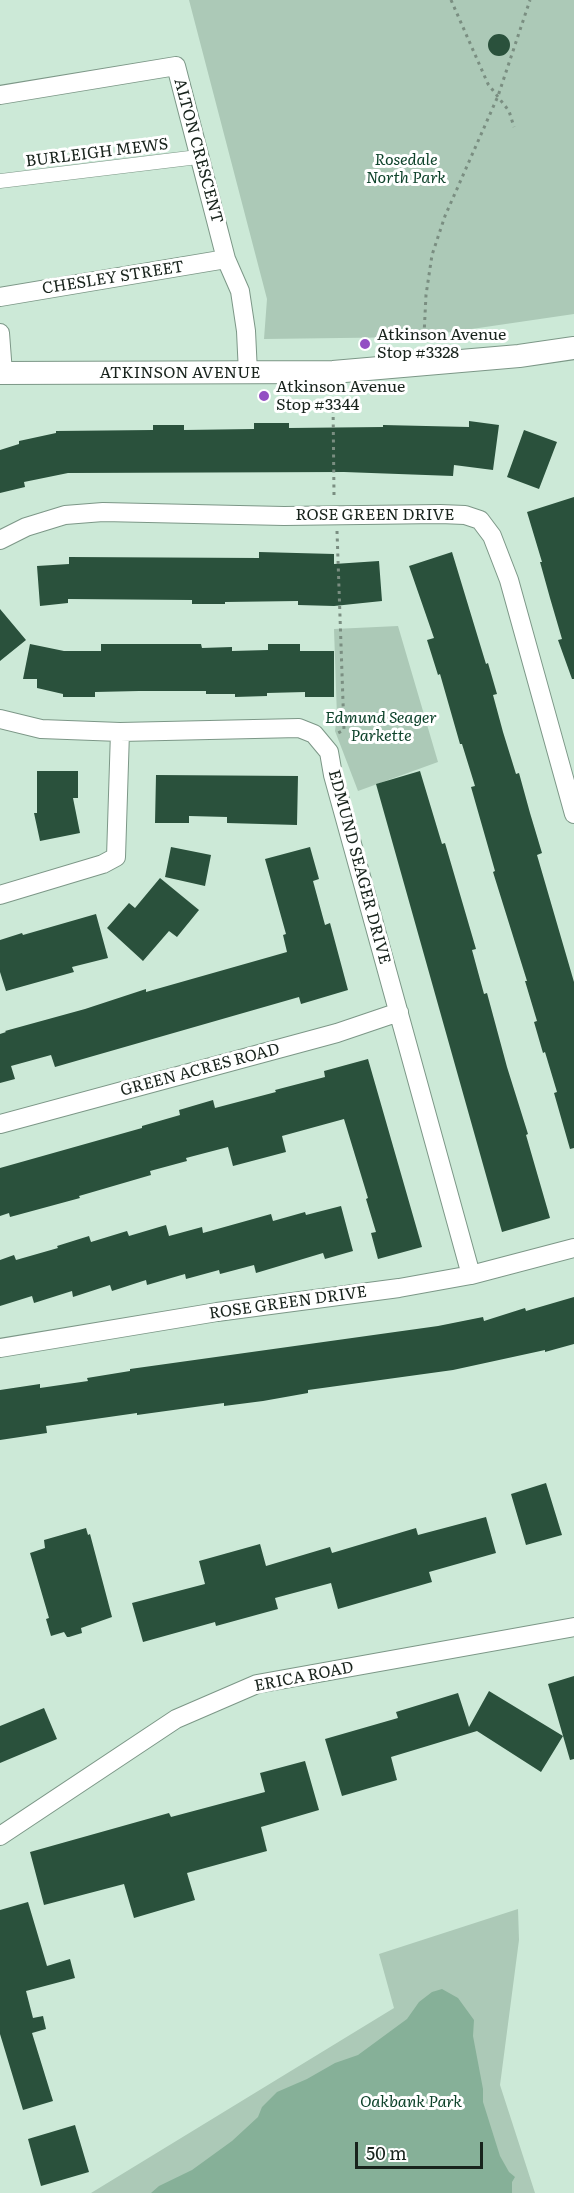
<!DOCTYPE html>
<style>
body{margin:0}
#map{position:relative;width:574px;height:2193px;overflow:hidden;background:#cce9d7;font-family:Literata,serif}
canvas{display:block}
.scale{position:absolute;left:355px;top:2142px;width:128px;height:27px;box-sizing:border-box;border:3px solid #18231c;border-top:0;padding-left:8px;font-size:18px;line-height:21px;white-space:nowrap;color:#18231c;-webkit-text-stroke:4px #fff;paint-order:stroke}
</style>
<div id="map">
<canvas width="574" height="2193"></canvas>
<div class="scale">50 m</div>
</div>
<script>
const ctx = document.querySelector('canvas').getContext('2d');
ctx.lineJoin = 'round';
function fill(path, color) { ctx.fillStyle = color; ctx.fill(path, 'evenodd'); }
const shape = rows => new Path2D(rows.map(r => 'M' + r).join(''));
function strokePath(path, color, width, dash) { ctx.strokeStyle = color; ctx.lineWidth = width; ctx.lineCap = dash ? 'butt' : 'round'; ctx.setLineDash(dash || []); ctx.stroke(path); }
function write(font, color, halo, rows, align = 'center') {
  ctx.font = font + ' Literata,serif'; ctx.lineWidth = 6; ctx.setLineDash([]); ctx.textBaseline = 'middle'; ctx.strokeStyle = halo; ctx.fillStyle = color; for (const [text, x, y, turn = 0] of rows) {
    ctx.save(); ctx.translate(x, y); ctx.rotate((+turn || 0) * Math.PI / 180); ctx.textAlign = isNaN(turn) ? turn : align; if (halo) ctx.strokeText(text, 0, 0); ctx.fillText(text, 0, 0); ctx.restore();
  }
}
const green = shape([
 [189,0,574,0,574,314,417,337,264,339,267,299],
 [398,626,438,762,358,791,335,731,337,717,334,629],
 [518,1909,519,1940,500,2085,535,2193,91,2193,394,2008,379,1954]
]);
const water = shape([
 [442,1989,458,1998,474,2020,473,2036,483,2089,483,2102,500,2156,509,2172,515,2177,512,2182,512,2193,151,2193,159,2186,192,2170,232,2141,258,2117,262,2107,277,2092,307,2079,335,2063,358,2055,407,2019,419,2002,432,1992]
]);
const building = shape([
 '488 45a11 11 0 1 1 22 0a11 11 0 1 1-22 0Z',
 [469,421,499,425,493,470,454,465,453,476,344,472,68,473,24,482,25,487,0,493,0,450,19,444,19,441,56,433,56,431,153,430,153,425,184,425,184,430,254,429,254,423,289,423,289,428,383,427,383,425,469,427],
 [524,430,557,442,539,489,507,477],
 [574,497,574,679,572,679,558,640,562,639,550,598,540,562,542,562,527,512],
 [259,552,334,554,334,564,379,561,382,601,334,606,298,605,298,601,225,602,225,604,192,604,192,600,68,599,68,603,40,606,37,566,69,564,69,557,259,558],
 [452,552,486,664,488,663,497,694,493,695,503,732,516,774,519,773,530,813,542,853,537,855,574,982,574,1148,570,1149,554,1093,557,1092,545,1052,543,1053,534,1022,537,1021,525,981,527,981,493,872,495,871,471,787,475,786,462,744,460,744,440,674,438,675,427,640,434,638,409,566],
 [0,609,26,640,0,661],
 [30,644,64,651,101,651,101,644,201,644,202,648,232,647,232,651,268,650,268,644,300,644,300,651,334,651,334,697,305,697,305,692,267,693,267,696,235,697,235,694,206,694,206,691,139,691,95,692,95,697,63,697,63,694,37,688,37,679,23,679],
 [37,771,78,771,78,798,73,798,80,833,40,841,34,813,37,813],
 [420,771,442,844,445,843,476,949,472,950,484,994,487,993,507,1067,528,1134,526,1135,550,1218,502,1232,376,784],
 [156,775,298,776,297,825,227,823,227,817,189,816,189,823,155,823],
 [171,847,211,855,205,886,165,877],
 [310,847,319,879,313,881,325,925,330,923,348,990,301,1004,299,997,55,1067,51,1055,11,1066,15,1079,0,1083,0,1034,6,1032,5,1031,85,1009,146,989,146,992,287,952,283,935,286,934,265,859],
 [160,878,199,910,177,937,169,931,143,961,107,928,129,903,135,908],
 [96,914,108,958,72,967,74,972,6,991,0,972,0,940,22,933,23,935],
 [368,1059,422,1247,378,1259,371,1233,376,1232,366,1199,368,1198,344,1119,282,1136,286,1152,233,1166,228,1147,186,1158,187,1161,150,1171,151,1175,79,1196,80,1198,10,1217,9,1213,0,1216,0,1168,142,1128,142,1126,180,1115,179,1110,213,1100,215,1108,276,1092,275,1090,325,1077,324,1071],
 [341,1206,353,1251,325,1259,323,1253,256,1273,254,1265,220,1274,219,1270,186,1279,185,1274,147,1285,146,1280,112,1291,110,1285,73,1297,72,1291,34,1303,32,1296,0,1306,0,1260,14,1255,16,1260,58,1248,57,1246,89,1236,91,1242,127,1231,129,1236,166,1225,169,1236,202,1227,203,1233,271,1214,273,1221,305,1212,306,1215],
 [574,1297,574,1344,545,1352,545,1350,453,1370,308,1390,308,1393,263,1401,224,1406,224,1403,137,1415,137,1413,46,1426,47,1433,0,1440,0,1390,40,1384,40,1388,88,1381,87,1378,130,1371,130,1369,438,1326,483,1317,484,1321,525,1308,526,1311],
 [546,1483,562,1535,526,1545,511,1494],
 [486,1517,496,1553,429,1572,432,1582,338,1609,331,1583,275,1598,278,1609,216,1626,215,1622,143,1642,132,1603,205,1584,199,1561,260,1544,266,1566,330,1547,332,1553,416,1528,418,1535],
 [86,1528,88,1535,90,1534,112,1617,81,1628,82,1633,69,1637,67,1637,64,1632,51,1636,46,1619,49,1618,30,1553,45,1548,44,1540],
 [574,1676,574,1759,570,1760,548,1684],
 [489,1691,563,1736,541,1772,477,1731,391,1757,397,1780,342,1796,325,1739,398,1718,396,1712,458,1693,469,1727],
 [44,1708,57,1739,0,1763,0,1726],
 [305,1761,319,1810,261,1827,267,1851,187,1873,195,1900,134,1918,124,1884,44,1905,30,1852,169,1813,171,1817,265,1792,260,1773],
 [28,1902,47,1966,70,1959,75,1978,26,1991,33,2018,43,2016,46,2029,32,2033,53,2101,23,2110,0,2034,0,1910],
 [75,2125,89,2172,41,2186,28,2139]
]);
const path = shape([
 [451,0,488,84,509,111,514,127],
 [424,335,426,295,432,255,445,216,498,96,530,0],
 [333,402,334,495],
 [337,531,344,730,338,733]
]);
const pedestrian = shape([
 [0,181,198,157]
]);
const minor = shape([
 [0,95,176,66,226,259,240,291,246,331,248,373],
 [0,297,226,259],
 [0,333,3,373],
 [0,540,26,527,65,515,103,512,284,516,440,514,465,515,480,520,492,536,509,580,574,814],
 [0,719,41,729,120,732,299,728,314,734,329,752,333,775,471,1275],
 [0,895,103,864,116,857,120,732],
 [0,1124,337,1033,399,1012],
 [0,1348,217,1312,399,1288,471,1275,574,1248],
 [0,1836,176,1719,257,1684,574,1627]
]);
const tertiary = shape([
 [0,373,333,372,519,356,574,348]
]);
const markers = [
 [365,344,6,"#934fc3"],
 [264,396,6,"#934fc3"]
];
const streetNames = [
 ["ALTON CRESCENT",198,151,75],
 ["BURLEIGH MEWS",97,153,-7],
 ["CHESLEY STREET",113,278,-9],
 ["ATKINSON AVENUE",180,373],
 ["ROSE GREEN DRIVE",375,515],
 ["EDMUND SEAGER DRIVE",359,867,75],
 ["GREEN ACRES ROAD",200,1070,-15],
 ["ROSE GREEN DRIVE",288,1303,-8],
 ["ERICA ROAD",304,1677,-11]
];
const parkNames = [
 ["Rosedale",406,160],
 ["North Park",406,178],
 ["Edmund Seager",381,718],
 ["Parkette",381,736],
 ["Oakbank Park",411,2102]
];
const poiNames = [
 ["Atkinson Avenue",377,335],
 ["Stop #3328",377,353],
 ["Atkinson Avenue",276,387],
 ["Stop #3344",276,405]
];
fill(green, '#acc9b7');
fill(water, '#86b098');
fill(building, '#2a513c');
strokePath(pedestrian, '#7c9787', 15);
strokePath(minor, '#7c9787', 20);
strokePath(tertiary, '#7c9787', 24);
strokePath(path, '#7a8e81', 3, [3, 4.5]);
strokePath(pedestrian, '#fff', 14);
strokePath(minor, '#fff', 18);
strokePath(tertiary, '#fff', 22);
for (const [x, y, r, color] of markers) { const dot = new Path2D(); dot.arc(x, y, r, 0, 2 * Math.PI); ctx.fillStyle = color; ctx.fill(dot); strokePath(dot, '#fff', 2); }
write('16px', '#18231c', '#fff', streetNames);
write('italic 16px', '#0e432b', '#fff', parkNames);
write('16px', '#18231c', '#fff', poiNames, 'left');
</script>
